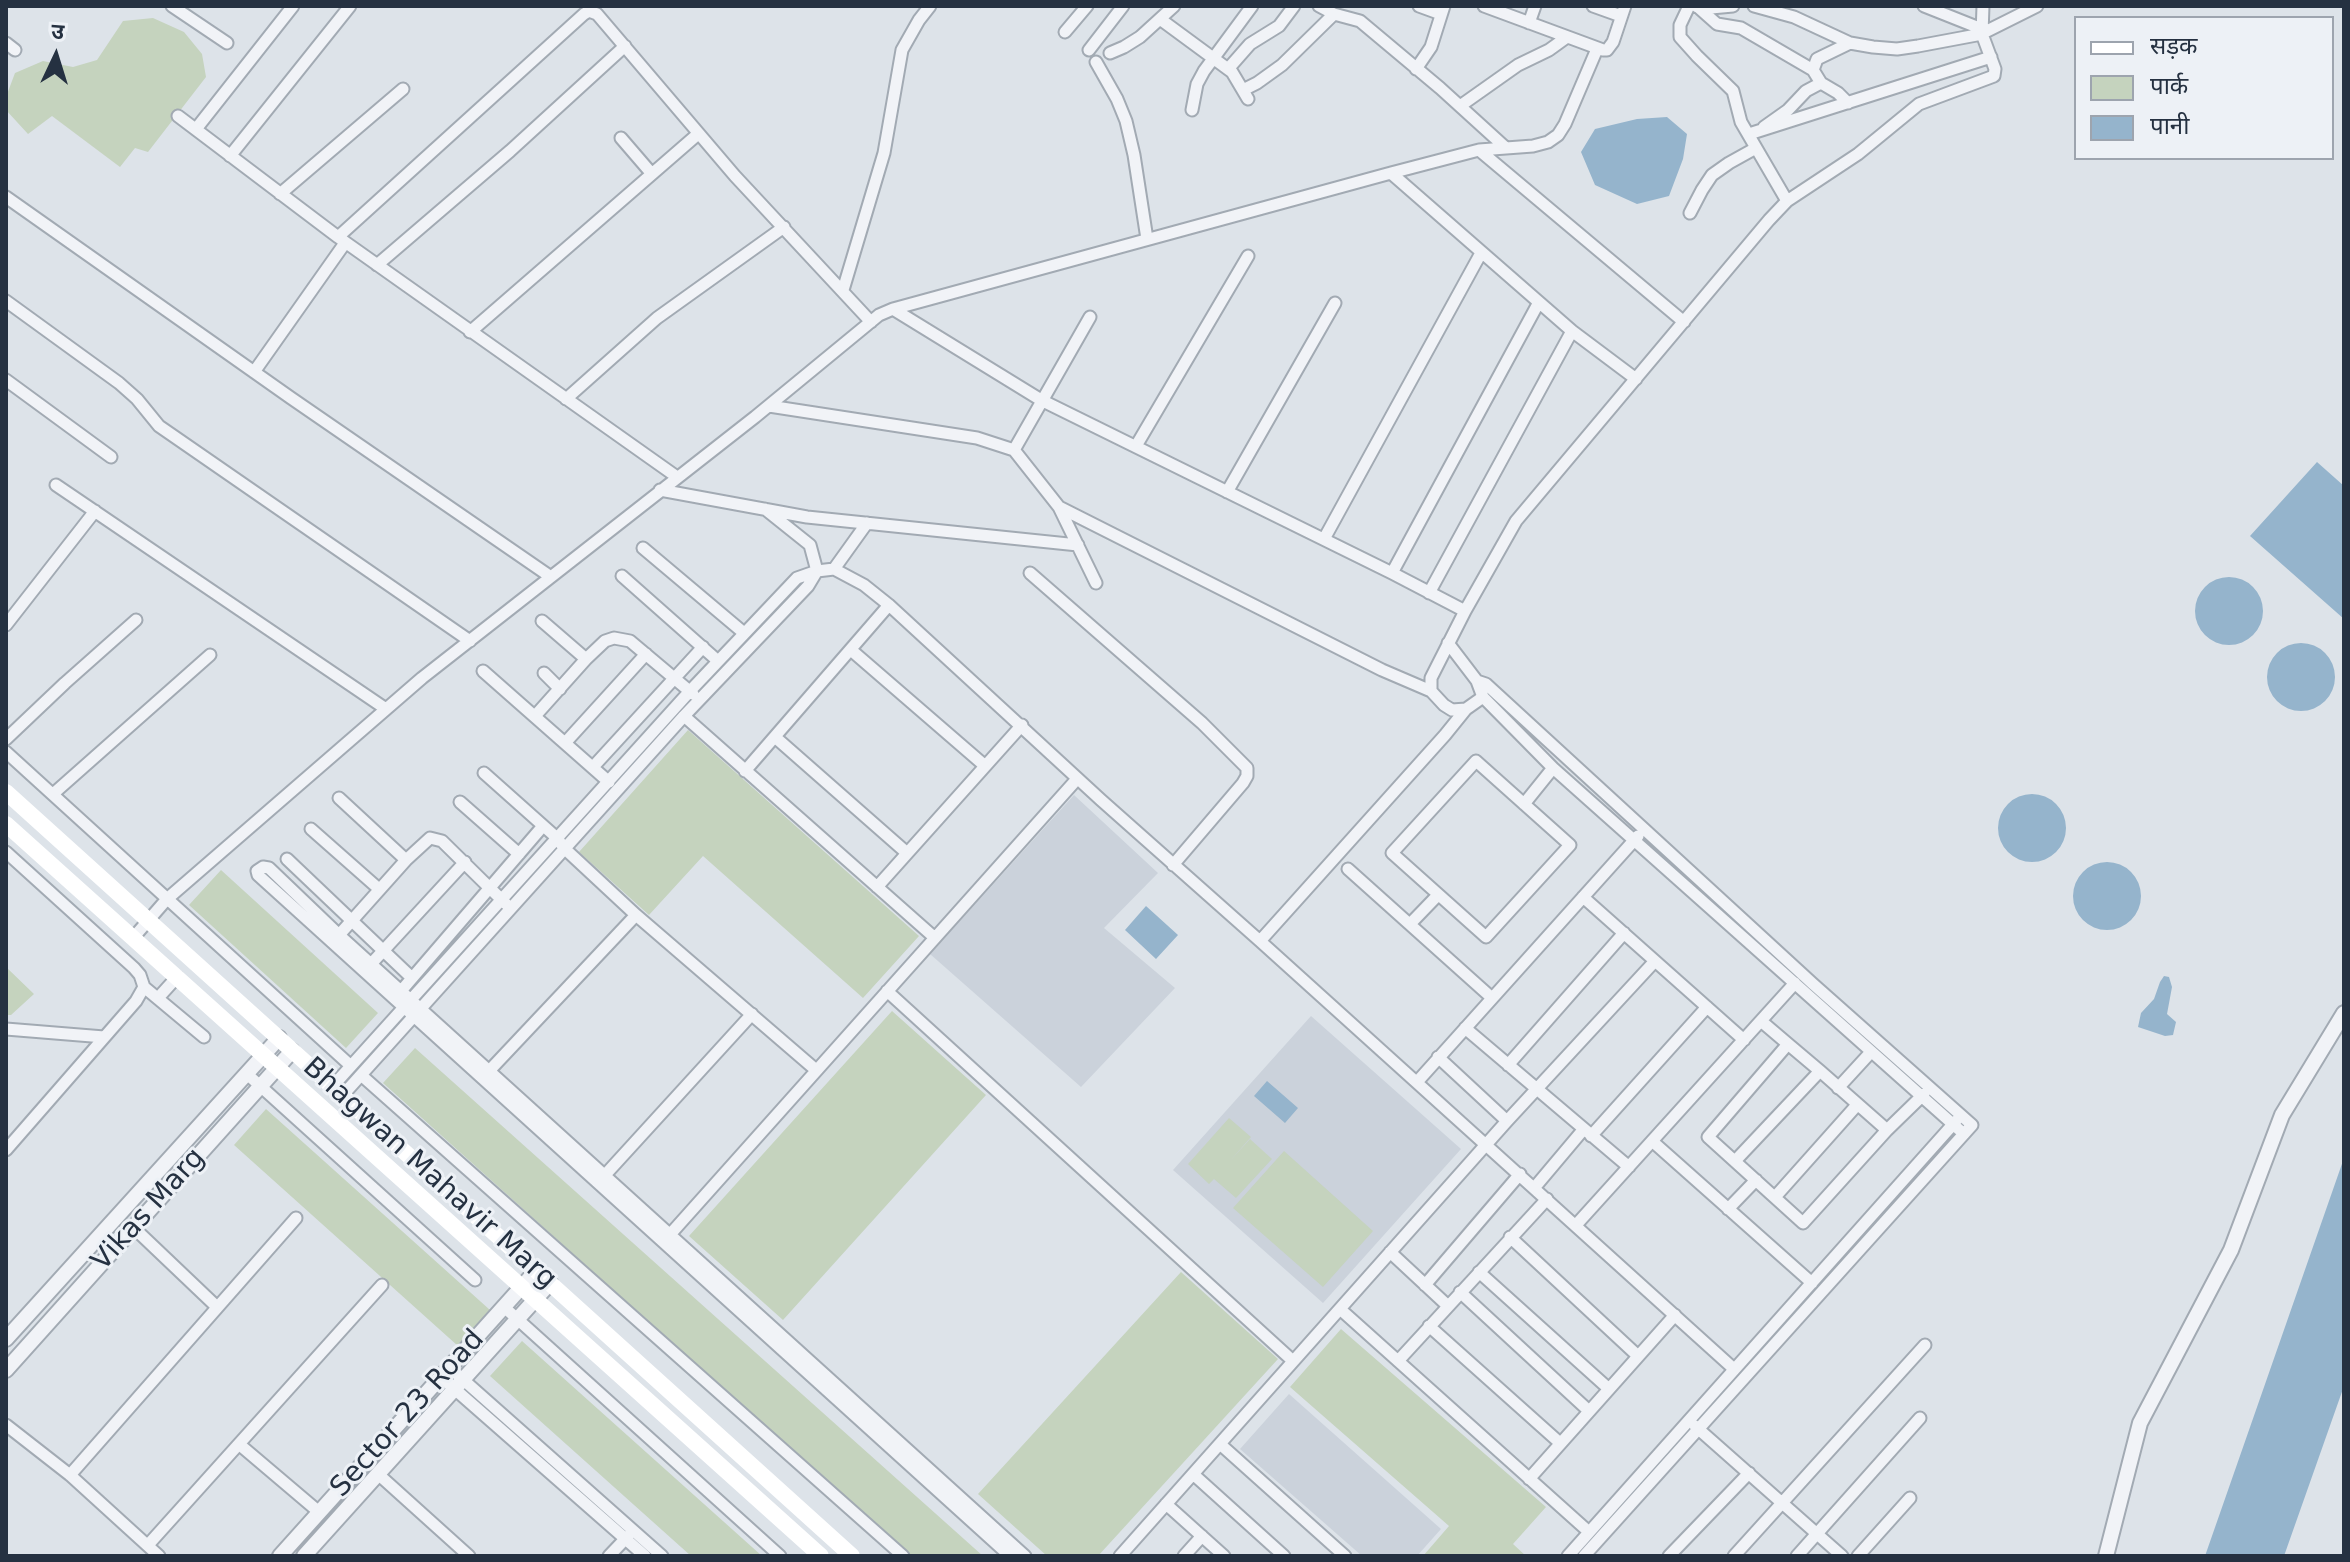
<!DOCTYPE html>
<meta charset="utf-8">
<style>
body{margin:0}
#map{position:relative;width:2350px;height:1562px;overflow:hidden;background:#dde3e9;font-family:"DejaVu Sans","Noto Sans Devanagari",sans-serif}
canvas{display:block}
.frame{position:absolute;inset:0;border:8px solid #253141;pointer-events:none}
.legend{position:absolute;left:2074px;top:16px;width:260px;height:144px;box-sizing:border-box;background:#edf1f6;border:2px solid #9da4ae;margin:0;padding:10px 14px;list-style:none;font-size:24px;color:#253141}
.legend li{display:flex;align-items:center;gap:16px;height:40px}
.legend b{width:40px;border:2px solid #9da4ae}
.north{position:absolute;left:16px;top:16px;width:80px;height:80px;-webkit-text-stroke:6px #edf1f6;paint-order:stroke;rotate:4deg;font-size:22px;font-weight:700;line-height:32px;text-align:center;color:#253141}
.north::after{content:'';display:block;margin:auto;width:28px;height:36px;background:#253141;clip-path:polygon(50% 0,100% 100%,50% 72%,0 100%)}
</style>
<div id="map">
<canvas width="2350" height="1562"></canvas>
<div class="frame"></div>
<ul class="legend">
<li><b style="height:10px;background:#fff"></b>सड़क</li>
<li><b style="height:22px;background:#c5d3be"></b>पार्क</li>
<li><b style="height:22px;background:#95b4cc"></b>पानी</li>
</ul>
<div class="north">उ</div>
</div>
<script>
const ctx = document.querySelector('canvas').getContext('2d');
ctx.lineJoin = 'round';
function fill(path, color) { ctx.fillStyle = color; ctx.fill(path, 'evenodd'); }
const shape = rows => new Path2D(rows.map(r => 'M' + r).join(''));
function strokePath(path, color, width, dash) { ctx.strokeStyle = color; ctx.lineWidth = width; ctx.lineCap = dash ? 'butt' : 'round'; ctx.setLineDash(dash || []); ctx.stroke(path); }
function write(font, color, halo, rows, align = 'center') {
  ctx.font = font + ' "DejaVu Sans",sans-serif'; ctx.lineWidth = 6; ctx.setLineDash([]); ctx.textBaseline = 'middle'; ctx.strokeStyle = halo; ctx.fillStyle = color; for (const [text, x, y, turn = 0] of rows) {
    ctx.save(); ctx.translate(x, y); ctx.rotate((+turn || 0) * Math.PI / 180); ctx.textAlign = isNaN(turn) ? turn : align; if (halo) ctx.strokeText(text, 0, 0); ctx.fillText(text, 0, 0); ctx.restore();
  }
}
const built = shape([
 [1074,795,1158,873,1104,928,1175,988,1081,1087,930,954],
 [1311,1016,1461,1149,1323,1303,1173,1170],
 [1289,1394,1441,1529,1417,1556,1362,1556,1240,1449]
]);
const green = shape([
 [153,18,184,32,202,54,206,77,148,152,135,148,120,167,52,116,28,134,6,110,6,97,15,73,43,61,73,67,97,60,123,21],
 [688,730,919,936,863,998,703,856,649,915,579,852],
 [221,870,378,1013,346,1048,189,905],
 [6,967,34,994,11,1015,6,1015],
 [892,1011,986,1095,783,1320,689,1236],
 [415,1048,983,1556,909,1556,383,1083],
 [266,1109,490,1310,458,1346,234,1145],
 [1229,1118,1251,1137,1229,1162,1250,1139,1272,1159,1236,1198,1214,1179,1209,1184,1188,1164],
 [1284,1151,1373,1231,1323,1287,1233,1208],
 [1181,1272,1278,1359,1098,1556,1047,1556,978,1494],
 [1341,1329,1546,1507,1513,1544,1526,1556,1423,1556,1449,1526,1290,1387],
 [522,1341,762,1556,691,1556,490,1376]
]);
const water = shape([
 [1667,117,1687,134,1683,159,1669,196,1637,204,1595,185,1581,152,1595,129,1637,119],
 [2317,462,2344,486,2344,619,2250,536],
 '2195 611a34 34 0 1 1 68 0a34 34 0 1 1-68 0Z',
 '2267 677a34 34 0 1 1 68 0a34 34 0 1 1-68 0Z',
 '1998 828a34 34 0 1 1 68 0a34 34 0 1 1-68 0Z',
 '2073 896a34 34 0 1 1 68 0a34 34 0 1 1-68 0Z',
 [1146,906,1178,935,1156,959,1125,930],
 [2164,976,2169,977,2172,987,2167,1014,2176,1022,2173,1035,2165,1036,2138,1027,2141,1013,2154,999,2160,982],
 [1267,1081,1298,1108,1285,1123,1254,1096],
 [2344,1158,2344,1386,2284,1556,2205,1556]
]);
const minor = shape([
 [172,6,227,43],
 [1319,6,1334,14,1360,21,1440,88,1506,148],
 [1419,6,1441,14],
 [1484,6,1603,50,1607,50,1613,42,1625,6],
 [1593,6,1621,16],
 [1689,6,1680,25,1680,37,1697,56,1733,91,1741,122,1787,201],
 [1754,6,1794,17,1850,43,1873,47,1897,49,1918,46,1982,34],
 [1924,6,1987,31,2037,6],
 [1697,7,1711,8,1733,6],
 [1699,8,1717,24,1741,28,1813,70],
 [1160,19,1232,72,1248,99],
 [1529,23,1535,6],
 [1065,32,1087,6],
 [6,43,15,50],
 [1089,50,1123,6],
 [1110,53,1124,47,1140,37,1174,6],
 [1096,62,1117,99,1126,121,1134,155,1147,239],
 [1228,69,1250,44,1279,26,1294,6],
 [1416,69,1431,47,1444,6],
 [1243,90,1257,83,1282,65,1334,14],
 [1848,103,1838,93,1821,83,1813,70,1817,59,1850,43],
 [1460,106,1518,65,1549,50,1567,37],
 [1192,110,1197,84,1204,71,1252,6],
 [178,116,338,237],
 [1764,127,1788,110,1806,91,1821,83],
 [196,129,293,6],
 [1749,134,1991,57],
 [621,138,652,174],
 [1479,150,1684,322],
 [230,156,350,6],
 [1391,173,1572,331,1636,379],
 [280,194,403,89],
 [6,197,291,398,551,577],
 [1690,213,1702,190,1712,175,1729,163,1756,148],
 [377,265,510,151,625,46],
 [843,290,884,153,902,50,919,20,930,6],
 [6,301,119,383,137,399,159,426,470,641],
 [893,309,1041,400,1392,573,1465,611],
 [470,332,698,134],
 [254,372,345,243],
 [6,380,111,457],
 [566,399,657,318,784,227],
 [769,406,977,438,1014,450,1059,507,1096,583],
 [1136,446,1248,256],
 [1014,450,1090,317],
 [677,477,338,237,584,14,589,11,597,14,735,176,871,322],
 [56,485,386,709],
 [660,490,807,517,1078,545],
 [1227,492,1335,303],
 [1059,507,1382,670,1431,691],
 [1324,539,1481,253],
 [643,548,744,633],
 [834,569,867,523],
 [1030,573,1202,723,1247,768,1247,776,1243,783,1173,865],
 [1392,573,1539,302],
 [622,576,718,661],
 [1429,593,1572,331],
 [542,621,586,659],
 [6,625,95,511],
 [1448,643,1477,681,1483,697,1553,768,1964,1134],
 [851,650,984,765],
 [483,671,609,782],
 [544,673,560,689],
 [1477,681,1486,684,1813,984,1972,1125,1584,1556],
 [1483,697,1466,709,1452,710,1444,705,1431,691,1431,678,1465,611,1516,521,1769,220,1787,201,1858,154,1919,104,1994,76,1995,69,1982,34,1983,6],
 [535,716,586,659,605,641,614,638,630,641,693,694],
 [684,716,935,938],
 [775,737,907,853],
 [6,739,65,683,136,620],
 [565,743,646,654],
 [6,752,351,1066],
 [1476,761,1570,845,1486,937,1392,853,1476,761],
 [593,767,703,647],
 [745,771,889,605],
 [484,773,557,838,564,848,636,915,816,1070],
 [53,794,210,655],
 [339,798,406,860],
 [460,802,519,854],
 [1524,804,1553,768],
 [311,829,379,889],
 [6,852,134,968,140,975,144,987,136,1001,6,1150],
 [287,859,412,978],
 [1348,869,1492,998],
 [877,887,1022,725],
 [1583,897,1744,1040],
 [1410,924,1438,895],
 [339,935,406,860,430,838,442,841,506,904],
 [133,938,167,899,422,678,755,417,879,315,893,309,1391,173,1479,150,1533,146,1548,142,1558,135,1565,124,1597,49],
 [1260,941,1445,735,1466,709],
 [371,964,465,862],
 [144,987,204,1037],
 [401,991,543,826],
 [887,991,1293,1361],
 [158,998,177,977],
 [1761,1021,1788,1044,1820,1071,1887,1130,1803,1223,1708,1137,1788,1044],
 [1465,1028,1629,1167],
 [6,1029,104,1037],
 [1438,1057,1507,1121],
 [1508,1065,1624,933],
 [489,1071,636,915],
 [247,1074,475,1280],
 [361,1075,903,1556],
 [1417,1082,1638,836],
 [332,1087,690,691,797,578,817,571,834,569,864,585,889,605,1101,800,1260,941,1734,1369],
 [1838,1088,1871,1052],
 [342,1096,684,716,808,586,817,571,810,545,765,509],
 [1887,1130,1924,1094],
 [1591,1136,1707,1007],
 [1652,1141,1812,1283],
 [1735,1161,1820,1071],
 [605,1175,752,1014],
 [1535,1187,1583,1130],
 [1775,1197,1857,1105],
 [1728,1209,1756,1180],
 [1576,1225,1795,983],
 [134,1228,217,1307],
 [1510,1237,1638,1356],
 [666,1239,1077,779],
 [1390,1252,1448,1306],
 [1479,1272,1609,1389],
 [1425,1285,1520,1174],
 [1460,1292,1589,1411],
 [504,1307,780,1556],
 [1340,1309,1589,1532],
 [1429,1326,1560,1443],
 [1398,1361,1547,1199],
 [450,1368,662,1556],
 [441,1377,645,1556],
 [6,1425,70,1475,159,1556],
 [1695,1426,1842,1556],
 [1220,1444,1345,1556],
 [240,1445,319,1512],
 [378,1474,469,1556],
 [1193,1474,1284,1556],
 [70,1475,296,1218],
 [1529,1479,1675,1315],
 [1166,1504,1224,1556],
 [148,1545,382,1285],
 [609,1556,628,1536],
 [1010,1556,258,875,257,871,263,867,269,868,339,935,1025,1556],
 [1120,1556,1507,1121,1655,961],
 [1184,1556,1202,1536],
 [1568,1556,1956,1121],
 [1669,1556,1749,1473],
 [1734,1556,1925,1345],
 [1797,1556,1920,1418],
 [1858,1556,1910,1498]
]);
const tertiary = shape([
 [6,1339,279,1038],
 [6,1370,292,1051],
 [280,1556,536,1271],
 [304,1556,550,1283],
 [2106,1556,2140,1423,2231,1250,2282,1115,2344,1013]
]);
const secondary = shape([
 [6,792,852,1556],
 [6,824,821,1556]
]);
const streetNames = [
 ["Bhagwan Mahavir Marg",429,1174,42],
 ["Vikas Marg",149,1210,-48],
 ["Sector 23 Road",408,1414,-48]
];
fill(built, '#cbd2db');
fill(green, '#c5d3be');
fill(water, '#95b4cc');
strokePath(minor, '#a2aab3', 15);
strokePath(tertiary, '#a2aab3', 18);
strokePath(minor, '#f1f3f7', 11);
strokePath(tertiary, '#f1f3f7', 14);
strokePath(secondary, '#fff', 16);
write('28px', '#253141', '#edf1f6', streetNames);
</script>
